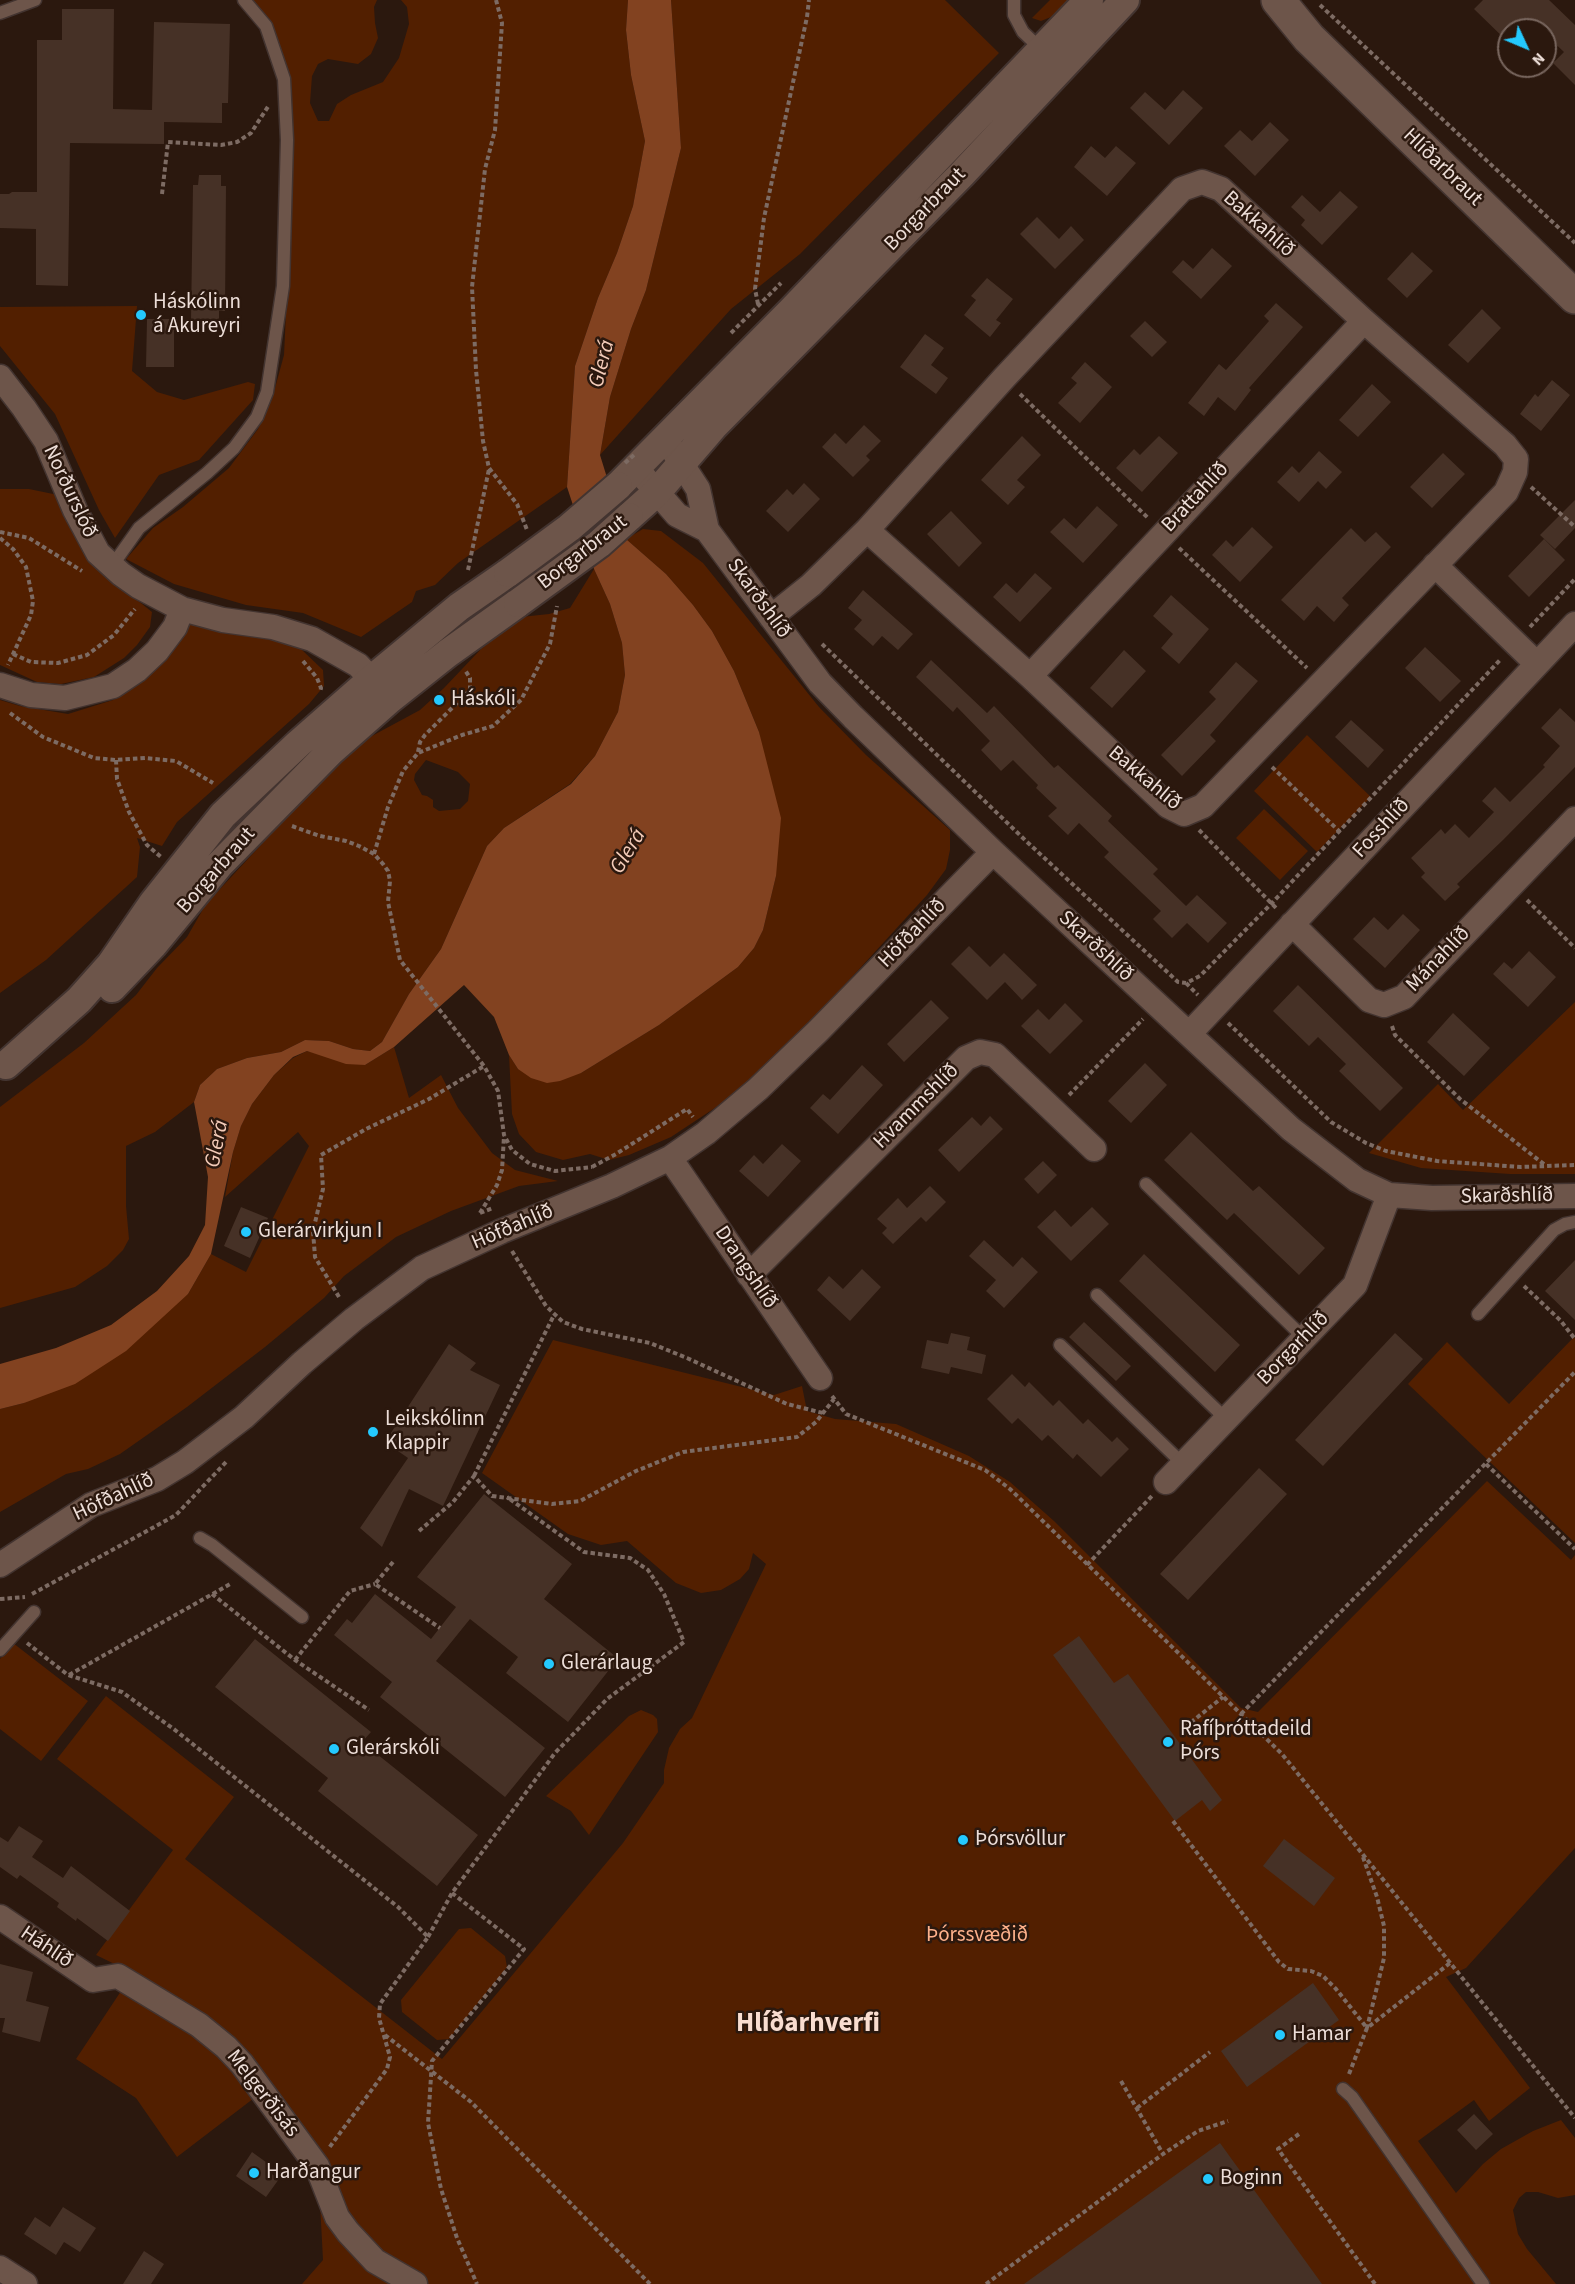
<!DOCTYPE html>
<meta charset="utf-8">
<style>
body{margin:0}
#map{position:relative;width:1575px;height:2284px;overflow:hidden;background:#2b180e;font-family:"Source Sans 3",sans-serif}
canvas{display:block}
.north{position:absolute;left:1497px;top:18px;width:60px;height:60px;box-sizing:border-box;background:#2b180e;border:2px solid #79675f;border-radius:50%;rotate:134deg;font-size:16px;font-weight:700;line-height:24px;text-align:center;color:#edded8}
.north::after{content:'';display:block;margin:auto;width:21px;height:27px;background:#24c9fe;clip-path:polygon(50% 0,100% 100%,50% 72%,0 100%)}
</style>
<div id="map">
<canvas width="1575" height="2284"></canvas>
<div class="north">N</div>
</div>
<script>
const ctx = document.querySelector('canvas').getContext('2d');
ctx.lineJoin = 'round';
function fill(path, color) { ctx.fillStyle = color; ctx.fill(path, 'evenodd'); }
const shape = rows => new Path2D(rows.map(r => 'M' + r).join(''));
function strokePath(path, color, width, dash) { ctx.strokeStyle = color; ctx.lineWidth = width; ctx.lineCap = dash ? 'butt' : 'round'; ctx.setLineDash(dash || []); ctx.stroke(path); }
function write(font, color, halo, rows, align = 'center') {
  ctx.font = font + ' "Source Sans 3",sans-serif'; ctx.lineWidth = 5; ctx.setLineDash([]); ctx.textBaseline = 'middle'; ctx.strokeStyle = halo; ctx.fillStyle = color; for (const [text, x, y, turn = 0] of rows) {
    ctx.save(); ctx.translate(x, y); ctx.rotate((+turn || 0) * Math.PI / 180); ctx.textAlign = isNaN(turn) ? turn : align; if (halo) ctx.strokeText(text, 0, 0); ctx.fillText(text, 0, 0); ctx.restore();
  }
}
const green = shape([
 [246,0,377,0,374,7,375,23,378,38,371,54,358,64,328,59,318,64,312,76,310,103,318,121,329,121,337,104,351,95,383,82,399,58,409,24,407,7,401,0,628,0,626,30,631,75,645,141,633,206,617,253,598,298,575,366,567,487,458,563,435,585,416,591,412,602,361,637,303,613,246,605,174,584,126,559,153,528,183,507,229,468,258,429,272,399,284,355,288,271,278,52],
 [671,0,945,0,999,53,800,254,731,309,600,455,610,397,631,329,646,290,681,148],
 [1050,0,1074,0,1056,15,1041,21,1032,18],
 [137,306,132,371,157,392,184,400,248,382,255,384,253,400,199,460,159,475,115,538,99,510,55,414,0,346,0,307],
 [0,489,29,489,58,495,111,579,152,612,150,627,137,645,124,658,94,677,61,684,37,682,0,665],
 [643,529,661,531,703,563,819,707,866,755,950,830,950,850,946,869,927,895,809,1024,730,1098,671,1137,629,1155,609,1160,590,1154,563,1160,536,1152,519,1134,512,1114,509,1055,518,1069,581,1073,659,1025,738,967,754,948,763,930,776,876,759,732,734,671,712,631,693,605,666,574,626,539],
 [594,569,610,604,622,643,625,675,618,712,595,756,570,784,504,828,487,846,441,949,409,994,382,1042,370,1051,353,1049,329,1041,305,1040,281,1052,247,1058,217,1069,200,1085,194,1102,155,1132,126,1146,126,1206,129,1239,123,1250,107,1266,75,1287,0,1308,0,1107,84,1043,136,995,157,968,187,937,206,904,300,803,342,762,370,737,420,710,444,688,481,649,521,617,549,614,570,608],
 [426,760,458,772,470,784,468,801,460,809,439,811,433,807,433,800,427,796,422,795,414,780,415,774],
 [188,620,279,632,301,649,323,670,324,686,309,704,177,822,162,846,137,838,140,847,137,877,46,960,0,993,0,700,20,706,68,714,113,700,148,671],
 [1307,735,1371,797,1317,852,1254,791],
 [1264,809,1308,851,1280,880,1236,838],
 [1575,1002,1575,1174,1510,1174,1421,1168,1369,1153,1438,1084,1463,1110],
 [394,1047,409,1098,441,1075,458,1108,492,1153,515,1170,558,1181,519,1186,451,1211,396,1237,344,1276,324,1298,265,1347,187,1407,120,1454,88,1469,66,1474,0,1512,0,1409,24,1403,188,1294,211,1254,246,1272,309,1146,298,1132,225,1197,233,1152,241,1126,252,1104,274,1075,293,1058,307,1051,365,1065],
 [1574,1337,1575,1339,1575,1543,1408,1384,1447,1342,1509,1404],
 [553,1340,774,1395,802,1386,807,1411,835,1419,896,1424,969,1456,1010,1482,1054,1521,1241,1708,1258,1712,1487,1481,1571,1560,1575,1555,1575,1848,1466,1968,1446,1977,1530,2088,1489,2121,1474,2100,1418,2141,1456,2193,1483,2164,1501,2149,1533,2131,1561,2120,1575,2138,1575,2195,1558,2198,1538,2192,1526,2192,1519,2198,1513,2210,1518,2234,1527,2249,1556,2284,302,2284,323,2260,319,2184,262,2092,177,2157,136,2098,76,2059,133,1973,96,1955,173,1850,57,1759,106,1696,234,1797,185,1859,442,2059,623,1843,664,1783,664,1770,669,1748,680,1729,692,1718,766,1564,753,1553,749,1569,740,1579,721,1590,701,1593,676,1583,627,1541,601,1545,568,1534,482,1473],
 [13,1643,88,1701,41,1761,0,1729,0,1659],
 [641,1710,653,1715,657,1719,658,1732,589,1835,571,1811,546,1796,629,1716],
 [471,1928,505,1956,507,1967,449,2039,437,2040,402,2012,401,2000,459,1929]
]);
const water = shape([
 [628,0,671,0,681,148,646,290,631,329,610,397,600,455,626,539,666,574,693,605,712,631,734,671,759,732,781,818,776,876,763,930,754,948,738,967,659,1025,581,1073,560,1081,547,1083,531,1078,518,1069,509,1055,494,1017,464,985,394,1047,365,1065,346,1064,307,1051,293,1057,274,1075,252,1104,241,1126,233,1152,211,1254,188,1294,126,1351,75,1384,24,1403,0,1409,0,1364,56,1348,111,1325,157,1291,189,1256,205,1225,208,1177,194,1102,200,1085,217,1069,247,1058,281,1052,305,1040,329,1041,353,1049,370,1051,382,1042,409,994,441,949,487,846,504,828,571,784,595,756,618,712,625,675,622,643,610,604,594,569,567,487,575,366,598,298,617,253,633,206,645,141,631,75,626,30]
]);
const building = shape([
 [1483,0,1549,0,1575,25,1575,85,1553,63,1564,52,1545,34,1545,30,1541,30,1532,22,1524,30,1509,30,1509,43,1474,9],
 [62,9,114,9,113,109,152,110,154,22,230,24,228,103,222,103,222,123,164,122,164,144,70,143,68,286,36,285,36,229,0,228,0,194,9,194,12,192,37,192,37,40,62,40],
 [1183,90,1203,108,1169,145,1130,108,1145,92,1165,110],
 [1270,122,1289,140,1255,176,1224,146,1240,130,1252,141],
 [1091,146,1105,158,1116,146,1136,163,1107,196,1074,167],
 [199,175,221,175,221,186,226,186,225,311,219,311,219,321,191,320,193,185,198,185],
 [1340,191,1358,207,1322,245,1301,225,1305,220,1291,207,1302,195,1320,212],
 [1037,217,1059,239,1071,226,1084,240,1055,269,1020,234],
 [1212,248,1232,266,1201,299,1172,272,1183,260,1193,269],
 [1412,252,1433,271,1407,298,1387,279],
 [987,278,1013,299,996,320,1001,323,990,337,964,315,976,300,971,296],
 [1276,303,1303,327,1249,388,1251,390,1235,411,1218,397,1204,416,1188,403,1219,364,1226,370,1269,321,1264,316],
 [1482,309,1501,328,1468,363,1448,345],
 [147,319,174,319,174,367,146,367],
 [1145,321,1167,342,1152,357,1130,336],
 [925,334,944,348,931,365,948,378,936,394,900,367],
 [1085,362,1112,387,1080,423,1058,403,1077,383,1071,378],
 [1552,380,1570,395,1541,431,1520,414,1535,394,1538,397],
 [1372,384,1391,402,1358,437,1339,420],
 [864,425,881,441,866,456,870,460,853,477,822,447,835,433,846,444],
 [1022,436,1041,455,1017,480,1025,487,1008,505,981,480],
 [1159,436,1178,453,1142,492,1116,468,1134,449,1140,455],
 [1319,451,1342,472,1326,489,1318,481,1299,502,1277,482,1292,466,1299,473],
 [1443,453,1465,474,1432,508,1410,487],
 [804,483,820,499,788,532,766,511,787,489,793,495],
 [1575,500,1575,528,1555,549,1540,535],
 [1097,506,1118,525,1083,563,1050,532,1064,518,1076,529],
 [951,511,982,543,959,567,927,534],
 [1252,527,1273,547,1240,582,1212,555,1226,540,1233,547],
 [1351,528,1365,542,1376,532,1391,547,1342,598,1349,605,1334,622,1317,606,1304,621,1281,600],
 [1544,539,1565,560,1529,597,1508,576],
 [1035,573,1052,588,1020,622,993,597,1006,583,1017,593],
 [863,590,913,634,898,650,882,636,873,646,854,629,862,620,848,608],
 [1171,595,1209,629,1179,664,1161,648,1173,634,1153,616],
 [1425,647,1461,681,1440,702,1405,668],
 [1124,650,1146,671,1112,708,1090,688],
 [931,660,987,713,994,706,1054,768,1058,765,1112,816,1108,821,1158,869,1153,874,1186,906,1197,895,1227,923,1208,943,1187,923,1172,938,1153,919,1161,911,1104,857,1109,852,1079,823,1068,835,1048,816,1057,808,1036,788,1038,785,1013,760,1001,771,981,750,990,741,957,707,953,712,916,677],
 [1236,662,1258,681,1210,735,1216,741,1182,776,1161,755,1216,699,1209,692],
 [1560,708,1575,722,1575,767,1503,840,1457,884,1460,887,1445,901,1421,877,1425,873,1411,858,1441,829,1445,834,1455,824,1469,838,1494,812,1482,801,1495,787,1510,802,1545,767,1543,765,1560,746,1541,728],
 [1351,720,1384,750,1368,768,1335,737],
 [1403,914,1420,930,1385,968,1353,939,1374,917,1388,930],
 [969,946,990,967,1004,953,1037,985,1022,1000,1005,982,987,1000,951,964],
 [1529,951,1556,977,1528,1007,1493,974,1504,962,1512,969],
 [1298,985,1403,1088,1380,1111,1339,1071,1346,1064,1318,1037,1309,1046,1273,1011],
 [931,1000,949,1018,904,1062,887,1044],
 [1065,1003,1083,1021,1050,1054,1021,1026,1038,1009,1049,1020],
 [1453,1013,1490,1048,1464,1076,1427,1042],
 [1145,1063,1167,1085,1131,1123,1108,1101],
 [862,1065,883,1085,838,1134,810,1108,823,1094,830,1100],
 [990,1116,1003,1129,959,1172,938,1150,972,1117,981,1126],
 [1191,1132,1253,1191,1259,1186,1325,1248,1299,1275,1234,1213,1227,1220,1164,1160],
 [782,1144,801,1161,768,1197,739,1171,754,1155,763,1164],
 [1043,1161,1057,1175,1038,1194,1024,1179],
 [930,1186,946,1202,926,1222,921,1217,893,1244,882,1233,887,1228,877,1219,898,1198,907,1208],
 [241,1207,268,1218,250,1258,224,1246],
 [1092,1207,1109,1224,1071,1261,1037,1227,1055,1210,1071,1227],
 [984,1240,1013,1267,1022,1257,1038,1272,1004,1308,986,1291,996,1280,969,1256],
 [1144,1254,1240,1345,1215,1372,1119,1281],
 [1575,1260,1575,1320,1545,1291],
 [862,1269,881,1287,850,1321,817,1290,829,1276,843,1289],
 [1084,1322,1131,1366,1116,1381,1069,1337],
 [951,1333,970,1337,967,1350,986,1355,982,1374,951,1367,949,1374,921,1368,927,1340,948,1344],
 [1395,1333,1423,1359,1323,1466,1295,1440],
 [449,1344,476,1363,470,1370,500,1385,443,1506,409,1489,382,1547,360,1528,408,1458,385,1442],
 [1012,1374,1025,1387,1029,1382,1053,1406,1059,1400,1083,1424,1088,1419,1112,1442,1117,1437,1129,1449,1101,1477,1077,1454,1073,1459,1048,1435,1042,1441,1018,1418,1012,1424,987,1399],
 [1259,1468,1287,1494,1188,1600,1160,1574],
 [484,1494,572,1564,544,1599,625,1664,609,1670,568,1722,506,1673,518,1657,470,1619,436,1661,545,1748,505,1797,380,1697,392,1682,334,1635,347,1619,352,1623,375,1594,431,1639,456,1607,417,1577],
 [1079,1636,1114,1683,1128,1674,1222,1800,1210,1811,1202,1800,1175,1821,1053,1655],
 [255,1639,371,1732,362,1742,478,1835,437,1886,318,1791,328,1778,215,1687],
 [19,1826,43,1841,32,1857,63,1878,71,1866,130,1911,108,1941,77,1918,76,1921,57,1907,59,1903,20,1875,17,1879,0,1867,0,1837,8,1842],
 [1284,1839,1335,1878,1314,1906,1263,1866],
 [0,1964,33,1972,26,2001,49,2007,40,2042,2,2032,5,2018,0,2018],
 [1313,1983,1339,2020,1247,2087,1221,2051],
 [1474,2114,1493,2134,1476,2150,1457,2130],
 [1220,2143,1322,2284,1024,2284],
 [252,2152,270,2165,266,2170,279,2179,266,2197,236,2176],
 [63,2207,96,2228,80,2252,64,2242,56,2255,24,2234,35,2217,50,2227],
 [144,2251,164,2264,151,2284,123,2284]
]);
const path = shape([
 [496,0,502,23,495,130,485,169,472,287,476,370,483,441,489,468,517,504,527,530],
 [1320,5,1575,243],
 [162,194,168,142,221,145,237,142,251,133,269,105],
 [758,304,755,289,764,218,807,17,809,0],
 [731,333,781,283],
 [1020,394,1148,518],
 [1531,487,1575,527],
 [0,532,29,538,82,571],
 [0,538,13,549,26,567,33,601,31,615,8,665],
 [1179,548,1307,668],
 [468,570,489,469],
 [1530,627,1575,579],
 [822,644,1025,840,1178,982,1186,983,1200,976,1271,904,1501,659],
 [13,654,31,662,58,663,87,655,114,635,135,609],
 [303,661,317,678,321,688,320,692],
 [10,713,43,737,94,758,116,760,145,758,176,761,213,783],
 [418,752,420,742,425,735,470,690,470,678,465,670],
 [116,760,117,779,129,812,147,845,161,857],
 [1272,767,1340,832],
 [292,826,320,836,346,841,359,846,374,854,383,864,388,871,390,881,388,902,400,960,484,1066,498,1091,504,1135,512,1150,530,1164,555,1171,592,1167],
 [1199,830,1278,910],
 [374,854,388,807,403,771,418,753,462,735,493,726,521,700,550,644,557,606],
 [1527,900,1575,948],
 [1186,983,1198,995],
 [1228,1023,1331,1122,1366,1143,1386,1151,1437,1161,1521,1167,1575,1165],
 [1392,1026,1395,1035,1460,1099,1545,1165],
 [1069,1095,1143,1019],
 [592,1167,616,1154,687,1109,693,1117],
 [480,1213,493,1208],
 [480,1213,497,1185,502,1170,504,1136],
 [512,1251,546,1306,563,1322,582,1329,650,1343,687,1358,787,1404,823,1413],
 [1524,1286,1560,1320,1575,1339],
 [339,1297,315,1257,313,1231,323,1189,321,1155,366,1129,429,1099,484,1066],
 [832,1396,846,1414,985,1470,1010,1489,1282,1754,1575,2118],
 [1486,1464,1575,1549],
 [474,1476,554,1315],
 [419,1531,453,1502,474,1476,492,1496,552,1504,580,1501,636,1471,683,1452,797,1437,816,1422,834,1399],
 [393,1562,375,1584,440,1628],
 [1087,1565,1152,1496],
 [32,1594,176,1515,227,1461],
 [212,1594,295,1660,369,1710],
 [0,1599,25,1597],
 [27,1643,68,1675,122,1692,175,1730,398,1907,428,1937,380,2004,379,2018,390,2057,387,2069,329,2148],
 [295,1660,350,1591,375,1584],
 [69,1675,232,1583],
 [1241,1714,1575,1372],
 [1185,1727,1223,1697],
 [1173,1821,1279,1962,1288,1969,1311,1971,1323,1976,1336,1989,1367,2028],
 [1363,1857,1377,1897,1384,1926,1384,1958,1367,2028],
 [452,1893,524,1949,432,2061,428,2123,441,2189,457,2238,477,2284],
 [428,1937,452,1893,555,1753,607,1699,684,1642,664,1594,648,1570,630,1558,584,1552,507,1497],
 [385,2035,471,2102,650,2284],
 [1349,2074,1367,2028,1450,1963],
 [1121,2081,1163,2154],
 [1137,2108,1210,2052],
 [1299,2134,1278,2149,1375,2284],
 [986,2284,1163,2154,1198,2131,1228,2121]
]);
const service = shape([
 [1014,0,1014,15,1023,32,1043,51],
 [0,13,35,0],
 [112,566,139,528,207,473,234,448,257,417,267,392,283,286,287,140,284,79,266,26,244,0],
 [1146,1184,1304,1338],
 [1097,1295,1226,1419],
 [1478,1314,1554,1230,1565,1224,1575,1222],
 [1060,1345,1183,1464],
 [200,1538,212,1545,302,1617],
 [0,1650,34,1612],
 [1343,2089,1352,2097,1483,2284]
]);
const minor = shape([
 [0,377,24,408,46,441,75,510,98,553,121,574,138,586,182,609,223,620,273,627,312,639,358,665,384,693],
 [672,449,698,489,707,530,820,683,853,717,993,852,1291,1129,1357,1180,1389,1195,1432,1198,1575,1196],
 [636,468,677,515,707,530],
 [1435,565,1537,664],
 [771,617,811,585,867,530,1004,378,1182,189,1202,182,1221,189,1364,321,1505,445,1516,459,1515,472,1506,492,1203,806,1184,814,1168,806,1030,676,867,530],
 [1030,676,1364,321],
 [0,685,31,695,65,698,113,686,137,670,157,651,175,627,182,609],
 [1292,924,1369,1000,1384,1005,1404,997,1575,819],
 [1189,1034,1575,624],
 [670,1158,820,1378],
 [749,1275,966,1058,980,1052,995,1055,1094,1149],
 [1166,1482,1355,1285,1389,1195],
 [0,1565,91,1505,157,1479,185,1462,244,1417,302,1363,354,1319,422,1268,502,1231,612,1186,670,1158,706,1133,758,1089,818,1031,993,852],
 [0,1917,93,1980,118,1976,199,2025,226,2047,242,2064,317,2166,337,2217,348,2232,375,2261,415,2284],
 [0,2268,25,2284]
]);
const tertiary = shape([
 [618,486,792,310,1089,0],
 [629,517,657,492,713,427,962,174,1125,0],
 [112,988,153,945,219,865,331,751,390,699,448,653,518,603],
 [6,1065,79,1000,111,964,153,903,223,815,298,744,372,679,459,607,508,573]
]);
const secondary = shape([
 [1278,0,1309,38,1575,297]
]);
const pathBridge = shape([
 [625,463,634,455]
]);
const tertiaryBridge = shape([
 [508,573,569,528,618,486],
 [518,603,599,544,629,517]
]);
const markers = [
 [141,315,6,"#24c9fe"],
 [439,700,6,"#24c9fe"],
 [246,1232,6,"#24c9fe"],
 [373,1432,6,"#24c9fe"],
 [549,1664,6,"#24c9fe"],
 [1168,1742,6,"#24c9fe"],
 [334,1749,6,"#24c9fe"],
 [963,1840,6,"#24c9fe"],
 [1280,2035,6,"#24c9fe"],
 [254,2173,6,"#24c9fe"],
 [1208,2179,6,"#24c9fe"]
];
const streetNames = [
 ["Hlíðarbraut",1442,168,44],
 ["Borgarbraut",926,210,-46],
 ["Bakkahlíð",1258,225,42],
 ["Norðurslóð",69,492,65],
 ["Brattahlíð",1196,498,-47],
 ["Borgarbraut",583,553,-38],
 ["Skarðshlíð",758,599,54],
 ["Bakkahlíð",1144,779,40],
 ["Fosshlíð",1382,829,-47],
 ["Borgarbraut",217,871,-49],
 ["Höfðahlíð",913,934,-46],
 ["Skarðshlíð",1095,947,43],
 ["Mánahlíð",1439,960,-46],
 ["Hvammshlíð",917,1107,-45],
 ["Skarðshlíð",1507,1197,-1],
 ["Höfðahlíð",513,1228,-23],
 ["Drangshlíð",745,1268,56],
 ["Borgarhlíð",1294,1349,-46],
 ["Höfðahlíð",114,1498,-25],
 ["Háhlíð",46,1948,34],
 ["Melgerðisás",262,2094,52]
];
const poiNames = [
 ["Háskólinn",153,303],
 ["á Akureyri",153,327],
 ["Háskóli",451,700],
 ["Glerárvirkjun I",258,1232],
 ["Leikskólinn",385,1420],
 ["Klappir",385,1444],
 ["Glerárlaug",561,1664],
 ["Rafíþróttadeild",1180,1730],
 ["Þórs",1180,1754],
 ["Glerárskóli",346,1749],
 ["Þórsvöllur",975,1840],
 ["Hamar",1292,2035],
 ["Harðangur",266,2173],
 ["Boginn",1220,2179]
];
const parkNames = [
 ["Þórssvæðið",977,1936]
];
const waterNames = [
 ["Glerá",603,364,-76],
 ["Glerá",629,852,-59],
 ["Glerá",218,1144,-79]
];
const districtNames = [
 ["Hlíðarhverfi",808,2025]
];
fill(green, '#521f00');
fill(water, '#824220');
fill(building, '#463126');
strokePath(service, '#433430', 15);
strokePath(minor, '#433430', 27);
strokePath(tertiary, '#433430', 32);
strokePath(secondary, '#433430', 36);
strokePath(path, '#7d6b63', 4, [4.5, 3]);
strokePath(service, '#6d554a', 12);
strokePath(minor, '#6d554a', 24);
strokePath(tertiary, '#6d554a', 28);
strokePath(secondary, '#6d554a', 33);
strokePath(tertiaryBridge, '#433430', 32, []);
strokePath(pathBridge, '#7d6b63', 4, [4.5, 3]);
strokePath(tertiaryBridge, '#6d554a', 28);
for (const [x, y, r, color] of markers) { const dot = new Path2D(); dot.arc(x, y, r, 0, 2 * Math.PI); ctx.fillStyle = color; ctx.fill(dot); strokePath(dot, '#2b180e', 2); }
write('21px', '#edded8', '#2b180e', streetNames);
write('21px', '#edded8', '#2b180e', poiNames, 'left');
write('21px', '#feb18b', '#2b180e', parkNames);
write('italic 22px', '#f4ccb9', '#2b180e', waterNames);
write('bold 27px', '#f9ddd0', '#2b180e', districtNames);
</script>
